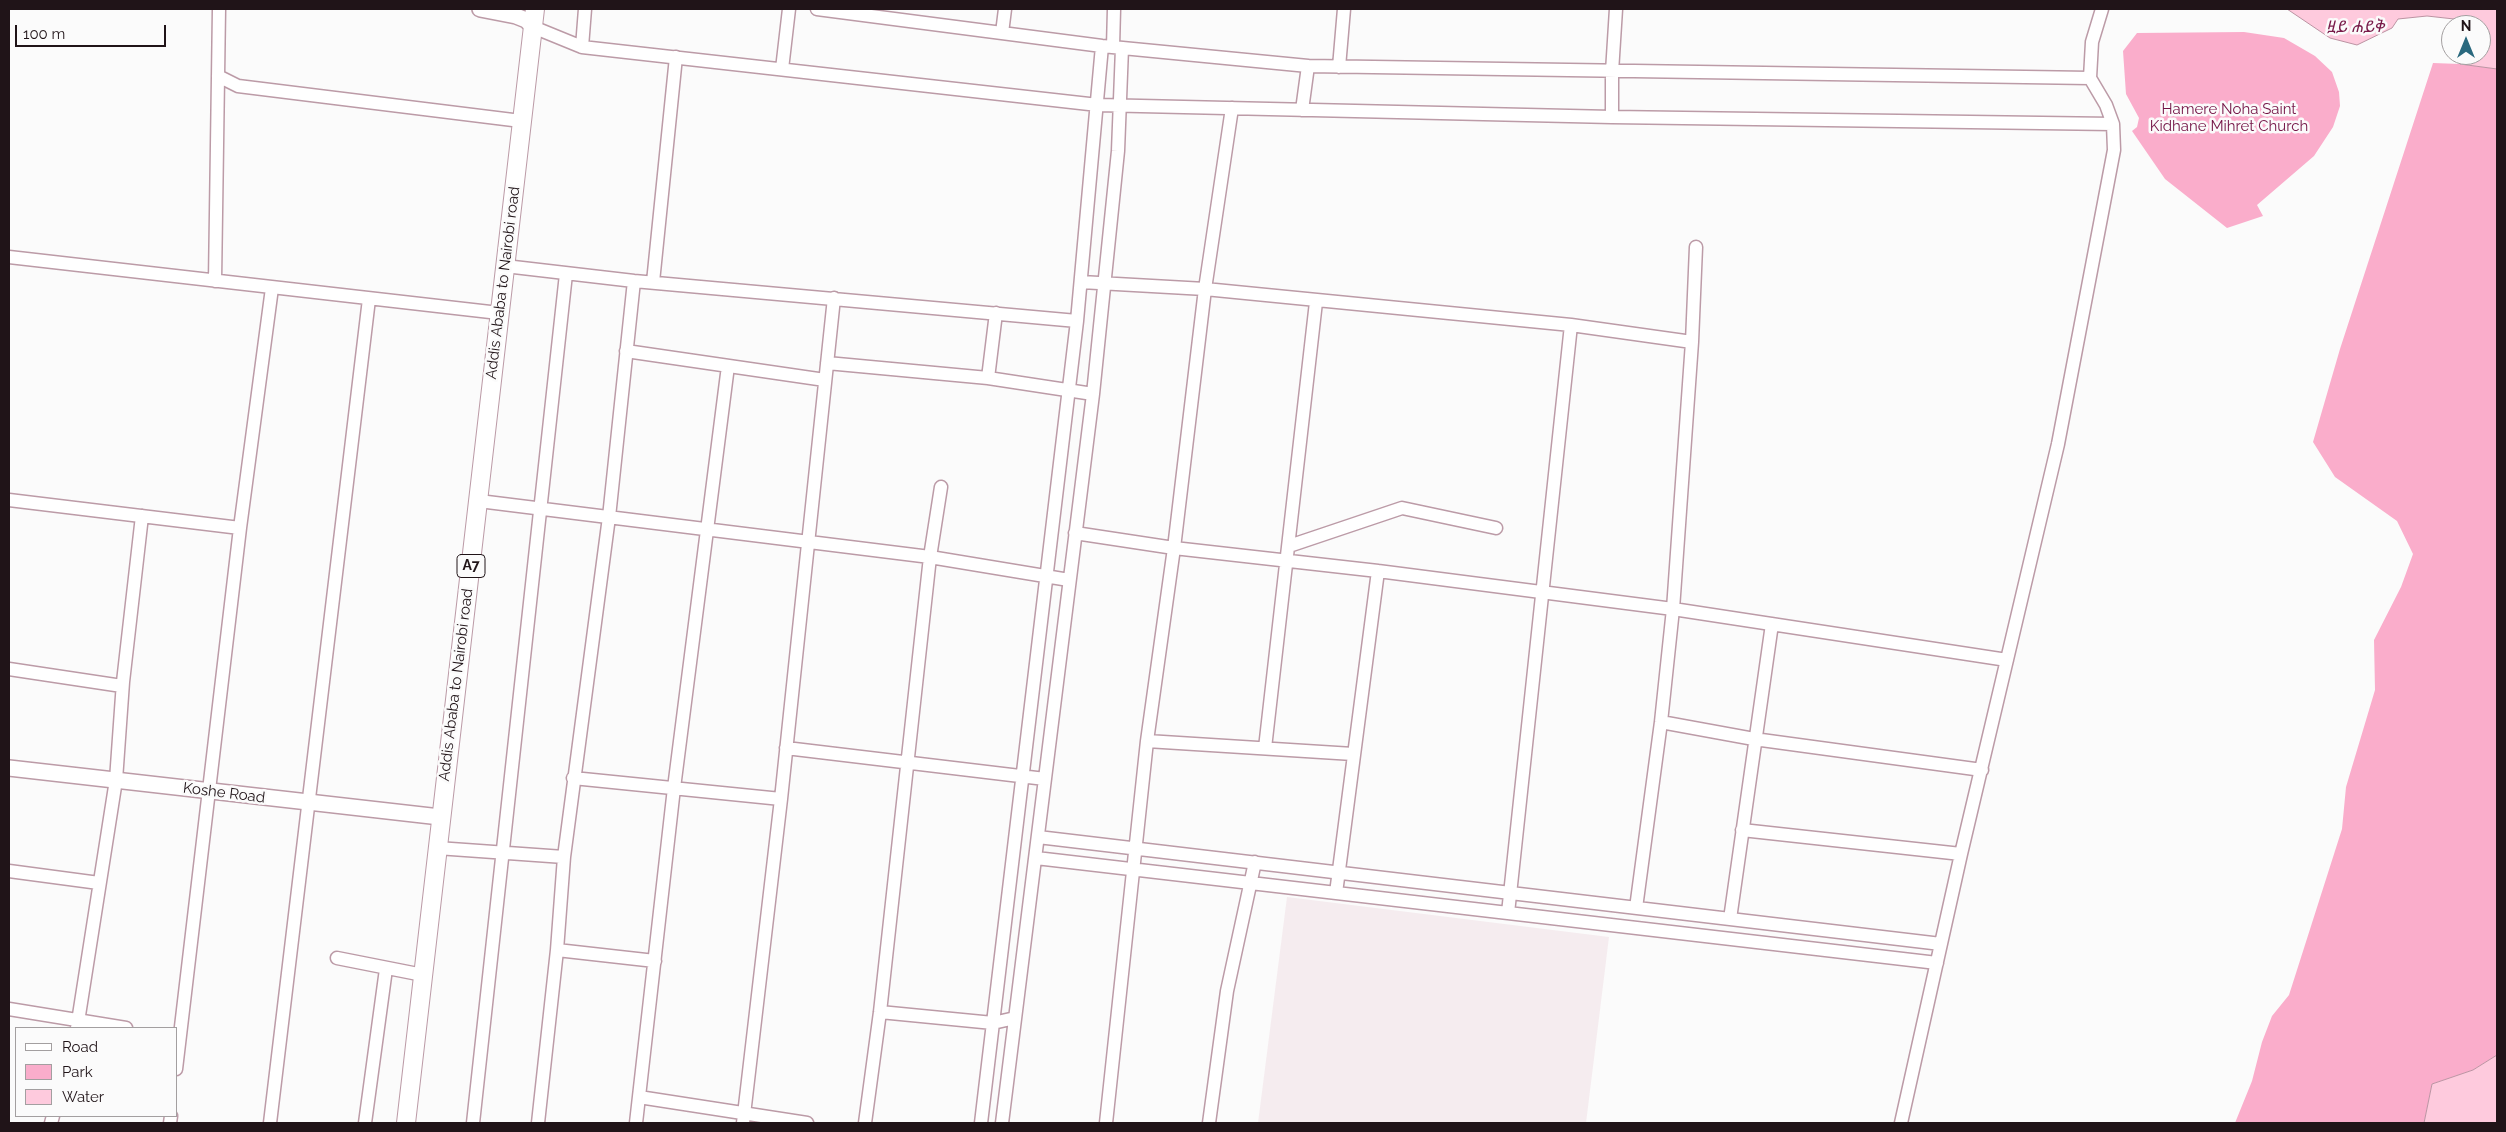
<!DOCTYPE html>
<meta charset="utf-8">
<style>
body{margin:0}
#map{position:relative;width:2506px;height:1132px;overflow:hidden;background:#fbfbfb;font-family:Raleway,sans-serif}
canvas{display:block}
.frame{position:absolute;inset:0;border:10px solid #201418;pointer-events:none}
.legend{position:absolute;left:15px;top:1027px;width:162px;height:90px;box-sizing:border-box;background:#fbfbfb;border:1px solid #a39fa0;margin:0;padding:6px 9px;list-style:none;font-size:15px;color:#201418}
.legend li{display:flex;align-items:center;gap:10px;height:25px}
.legend b{width:25px;border:1px solid #a39fa0}
.north{position:absolute;left:2441px;top:15px;width:50px;height:50px;box-sizing:border-box;background:#fbfbfb;border:1px solid #a39fa0;border-radius:50%;rotate:0deg;font-size:14px;font-weight:700;line-height:20px;text-align:center;color:#201418}
.north::after{content:'';display:block;margin:auto;width:18px;height:22px;background:#2a697e;clip-path:polygon(50% 0,100% 100%,50% 72%,0 100%)}
.scale{position:absolute;left:15px;top:25px;width:151px;height:22px;box-sizing:border-box;border:2px solid #201418;border-top:0;padding-left:6px;font-size:15px;line-height:18px;white-space:nowrap;color:#201418;-webkit-text-stroke:4px #fbfbfb;paint-order:stroke}
</style>
<div id="map">
<canvas width="2506" height="1132"></canvas>
<div class="frame"></div>
<ul class="legend">
<li><b style="height:6px;background:#fff"></b>Road</li>
<li><b style="height:14px;background:#faadcb"></b>Park</li>
<li><b style="height:14px;background:#fecadd"></b>Water</li>
</ul>
<div class="north">N</div>
<div class="scale">100 m</div>
</div>
<script>
const ctx = document.querySelector('canvas').getContext('2d');
ctx.lineJoin = 'round';
function fill(path, color) { ctx.fillStyle = color; ctx.fill(path, 'evenodd'); }
const shape = rows => new Path2D(rows.map(r => 'M' + r).join(''));
function strokePath(path, color, width, dash) { ctx.strokeStyle = color; ctx.lineWidth = width; ctx.lineCap = dash ? 'butt' : 'round'; ctx.setLineDash(dash || []); ctx.stroke(path); }
function write(font, color, halo, rows, align = 'center') {
  ctx.font = font + ' Raleway,"Noto Sans Ethiopic",sans-serif'; ctx.lineWidth = 5; ctx.setLineDash([]); ctx.textBaseline = 'middle'; ctx.strokeStyle = halo; ctx.fillStyle = color; for (const [text, x, y, turn = 0] of rows) {
    ctx.save(); ctx.translate(x, y); ctx.rotate((+turn || 0) * Math.PI / 180); ctx.textAlign = isNaN(turn) ? turn : align; if (halo) ctx.strokeText(text, 0, 0); ctx.fillText(text, 0, 0); ctx.restore();
  }
}
const built = shape([
 [1287,897,1609,937,1586,1123,1258,1123]
]);
const green = shape([
 [2244,32,2284,38,2315,56,2332,72,2339,92,2340,106,2333,127,2314,156,2257,205,2263,216,2227,228,2165,179,2132,131,2137,127,2139,118,2126,94,2123,51,2137,33],
 [2433,63,2460,64,2497,69,2497,1055,2473,1070,2432,1084,2424,1123,2235,1123,2252,1081,2262,1042,2272,1016,2289,995,2342,829,2346,787,2375,690,2374,640,2401,587,2413,554,2397,521,2335,477,2313,442,2340,349]
]);
const water = shape([
 [2287,9,2497,9,2497,69,2460,64,2455,55,2481,55,2481,25,2474,25,2472,21,2427,16,2398,19,2392,28,2357,45,2330,38,2287,9],
 [2497,1055,2497,1123,2424,1123,2432,1084,2473,1070,2497,1055]
]);
const minor = shape([
 [817,9,1102,46,1308,66,2090,78],
 [533,27,582,47,1098,105,1612,117,2113,124],
 [1002,33,1005,9],
 [582,47,585,9],
 [1113,47,1114,9],
 [1339,67,1344,9],
 [782,69,789,9],
 [218,76,238,86,521,121],
 [1302,110,1308,66],
 [1612,117,1612,72,1616,9],
 [9,257,499,313],
 [505,266,634,281,1077,321],
 [215,281,219,9],
 [653,282,676,57],
 [1081,282,1205,289,1571,325,1692,342],
 [626,351,825,380],
 [827,363,988,378,1093,394],
 [988,378,996,313],
 [9,500,240,528],
 [479,501,930,557,1069,580],
 [1075,533,1174,548,1378,571,1673,609,2007,660],
 [1289,546,1402,508,1496,528],
 [9,669,122,686],
 [1661,722,1754,739,1982,770],
 [1147,741,1353,754],
 [786,748,1045,779],
 [1265,748,1316,302],
 [573,778,781,799],
 [1742,830,1961,854],
 [1038,837,1941,944],
 [437,848,564,857],
 [1036,858,1937,963],
 [9,871,99,883],
 [1336,893,1378,571],
 [1636,908,1661,722,1673,609,1692,342,1696,247],
 [1508,913,1571,325],
 [1730,919,1772,624],
 [557,950,655,961],
 [337,958,423,975],
 [9,1009,126,1028],
 [880,1012,993,1023,1015,1018],
 [77,1028,116,780,123,682,142,516],
 [176,1069,240,528,272,288],
 [639,1097,807,1123],
 [51,1123,53,1116],
 [170,1123,171,1116],
 [270,1123,369,299],
 [365,1123,386,969],
 [473,1123,566,274],
 [538,1123,557,950,564,857,609,517,634,281],
 [636,1123,674,788,728,366],
 [743,1123,781,799,834,298],
 [865,1123,880,1012,930,557,941,487],
 [981,1123,1077,321,1102,46],
 [1002,1123,1093,394,1118,151,1122,48],
 [1106,1123,1147,741,1174,548,1205,289,1232,108],
 [1209,1123,1227,991,1255,862],
 [1901,1123,1961,854,2058,444,2114,150,2113,124,2106,105,2090,78,2092,42,2102,9]
]);
const major = shape([
 [480,9,516,16,526,20,533,27],
 [9,768,440,817]
]);
const highway = shape([
 [406,1123,535,9]
]);
const shields = [
 [471,566,28]
];
const shieldNames = [
 ["A7",471,566]
];
const parkNames = [
 ["Hamere Noha Saint",2229,109],
 ["Kidhane Mihret Church",2229,126]
];
const streetNames = [
 ["Addis Ababa to Nairobi road",503,283,-83],
 ["Addis Ababa to Nairobi road",456,685,-83],
 ["Koshe Road",224,793,7]
];
const waterNames = [
 ["ዟይ ሐይቅ",2355,27]
];
fill(built, '#f5ecef');
fill(green, '#faadcb');
fill(water, '#fecadd');
strokePath(water, '#bb93a2', 1);
strokePath(minor, '#bc9ba7', 15);
strokePath(major, '#bc9ba7', 18);
strokePath(highway, '#bc9ba7', 20);
strokePath(minor, '#fff', 12);
strokePath(major, '#fff', 15);
strokePath(highway, '#fff', 18);
for (const [x, y, w] of shields) { const box = new Path2D(); box.roundRect(x - w / 2, y - 11.5, w, 23, 4); ctx.fillStyle = '#fbfbfb'; ctx.fill(box); strokePath(box, '#201418', 1); }
write('bold 14px', '#201418', null, shieldNames);
write('15px', '#731345', '#fbfbfb', parkNames);
write('15px', '#201418', '#fbfbfb', streetNames);
write('italic 16px', '#781a49', '#fbfbfb', waterNames);
</script>
